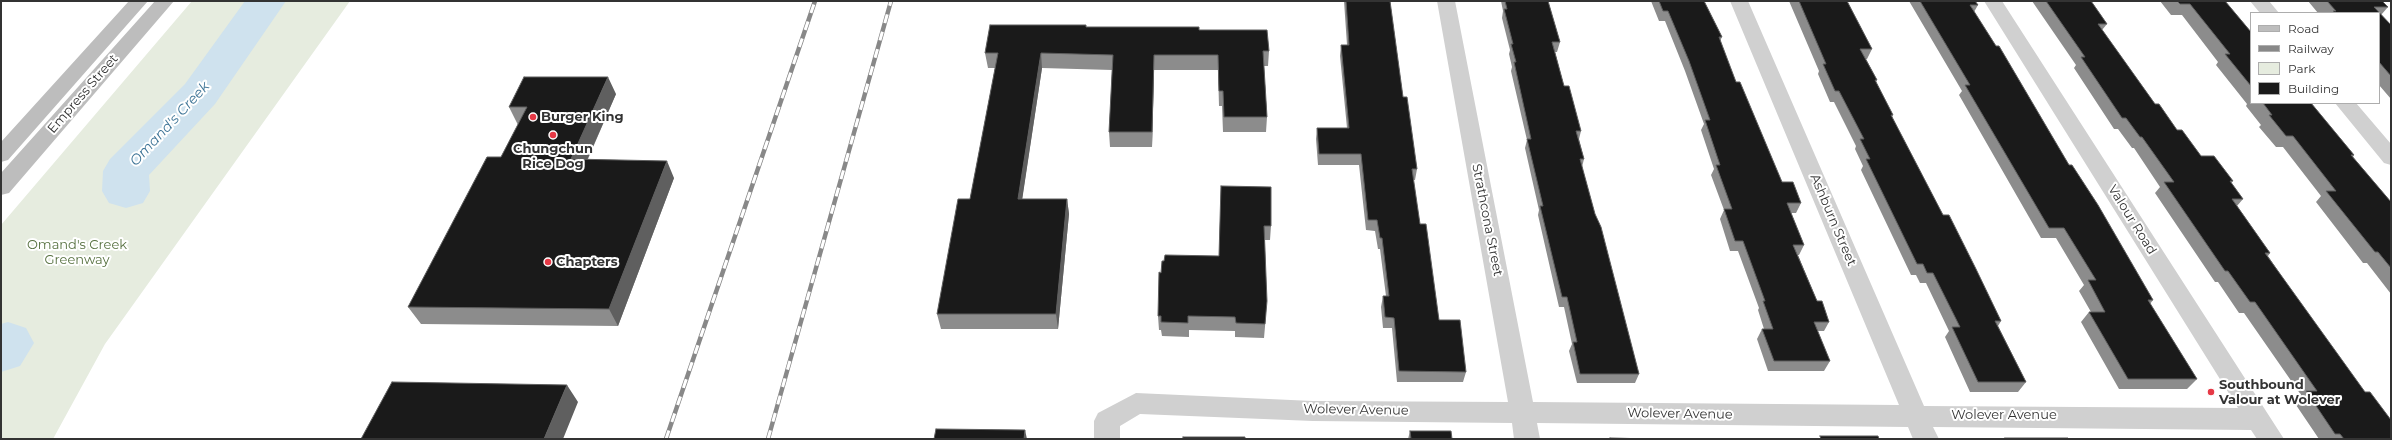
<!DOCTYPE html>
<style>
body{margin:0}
#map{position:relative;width:2392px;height:440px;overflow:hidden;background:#fff;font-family:Montserrat,sans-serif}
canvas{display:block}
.frame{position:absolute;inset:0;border:2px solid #333;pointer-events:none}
.legend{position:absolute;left:2250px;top:12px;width:130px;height:92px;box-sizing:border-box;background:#fff;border:1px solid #adadad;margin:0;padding:5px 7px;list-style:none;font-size:12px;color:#333}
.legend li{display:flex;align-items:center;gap:8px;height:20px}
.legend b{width:20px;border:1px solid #adadad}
</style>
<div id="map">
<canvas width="2392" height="440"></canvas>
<div class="frame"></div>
<ul class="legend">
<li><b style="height:5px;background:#bdbdbd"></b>Road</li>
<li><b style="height:5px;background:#888"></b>Railway</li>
<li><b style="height:11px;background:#e6ecdf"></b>Park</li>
<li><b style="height:11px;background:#1a1a1a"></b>Building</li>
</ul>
</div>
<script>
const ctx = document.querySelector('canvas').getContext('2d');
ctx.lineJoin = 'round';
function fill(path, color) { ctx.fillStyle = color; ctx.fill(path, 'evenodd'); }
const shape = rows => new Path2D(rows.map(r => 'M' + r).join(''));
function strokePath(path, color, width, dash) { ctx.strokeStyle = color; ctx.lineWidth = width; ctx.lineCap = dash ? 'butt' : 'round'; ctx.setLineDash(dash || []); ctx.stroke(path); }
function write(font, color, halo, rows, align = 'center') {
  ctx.font = font + ' Montserrat,sans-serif'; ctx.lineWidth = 4; ctx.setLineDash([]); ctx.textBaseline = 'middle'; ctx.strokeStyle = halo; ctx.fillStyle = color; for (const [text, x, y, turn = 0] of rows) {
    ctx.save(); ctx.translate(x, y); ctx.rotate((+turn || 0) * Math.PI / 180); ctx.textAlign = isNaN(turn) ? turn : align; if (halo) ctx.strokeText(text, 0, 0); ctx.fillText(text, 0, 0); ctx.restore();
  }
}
const green = shape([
 [192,1,350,1,105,344,53,439,1,439,1,225]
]);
const river = shape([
 [245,1,286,1,215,104,149,175,150,191,143,203,126,208,109,203,102,191,103,171,110,159,185,84,245,1],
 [8,322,26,328,34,343,20,366,1,372,1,324,8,322]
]);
const minor = shape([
 [1437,1,1455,1,1533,402,1899,405,1730,1,1748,1,1924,406,2238,408,1984,1,2002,1,2284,439,2257,439,2251,430,1933,427,1939,439,1913,439,1908,427,1537,423,1540,439,1514,439,1512,423,1313,421,1140,414,1120,426,1120,439,1094,439,1094,421,1098,413,1136,393,1313,401,1508,402,1437,1],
 [2250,1,2269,1,2279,13,2260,13,2250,1],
 [2335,103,2356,103,2391,144,2391,165,2384,163,2335,103]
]);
const secondary = shape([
 [129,1,148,1,8,160,1,162,1,142,129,1],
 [155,1,174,1,9,193,1,195,1,173,155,1]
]);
const rail = shape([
 [666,439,815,1],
 [768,439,891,1]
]);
const wall = shape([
 [1344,1,1390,1,1403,97,1417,169,1415,180,1413,180,1420,224,1439,320,1466,372,1463,382,1397,382,1392,328,1383,328,1381,307,1383,296,1386,296,1380,249,1378,249,1375,231,1366,230,1359,165,1318,165,1316,139,1317,128,1347,128,1340,56,1341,45,1347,45],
 [1501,1,1548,1,1560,42,1557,52,1555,52,1564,86,1581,131,1579,139,1584,159,1582,167,1639,374,1635,383,1577,383,1569,351,1572,344,1564,307,1559,307,1538,215,1539,210,1525,148,1527,140,1511,71,1512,67,1509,54,1510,50,1502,18,1503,11],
 [1651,1,1704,1,1722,37,1720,41,1736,82,1782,182,1801,203,1796,213,1791,213,1804,245,1799,255,1798,255,1817,301,1829,322,1824,331,1817,331,1830,361,1824,371,1768,371,1757,339,1762,329,1764,329,1758,310,1759,308,1738,251,1730,251,1720,219,1724,210,1711,175,1714,169,1701,130,1704,124,1685,71,1665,21,1659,21],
 [1789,1,1847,1,1872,49,1867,59,1866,59,1877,80,1876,82,1893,115,1892,117,1943,215,2001,321,1998,326,2026,382,2018,392,1970,392,1945,337,1949,331,1926,283,1920,283,1916,275,1911,275,1861,170,1863,166,1855,149,1856,146,1834,102,1830,102,1818,74,1819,71],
 [1909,1,1975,1,1978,5,1974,12,2153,300,2150,304,2197,379,2187,389,2119,389,2081,322,2089,312,2091,312,2079,291,2084,285,2056,238,2041,238,1959,95,1962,91],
 [2032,1,2091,1,2107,24,2102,30,2155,104,2177,130,2201,156,2233,181,2231,183,2243,199,2237,206,2270,253,2268,256,2391,439,2319,439,2294,402,2301,395,2244,313,2239,313,2218,282,2215,282,2155,193,2160,187,2134,148,2132,148,2118,129,2114,129,2074,68,2076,65],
 [2160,1,2225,1,2251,32,2251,103,2311,103,2354,155,2353,157,2391,202,2391,294,2367,263,2363,263,2316,202,2321,196,2283,147,2276,147,2259,127,2261,125,2246,106,2247,104,2216,65,2218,62,2182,15,2171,15],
 [2308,1,2382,1,2388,7,2381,15,2391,25,2391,99,2379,85,2379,13,2318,13],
 [1086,25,1086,27,1199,30,1269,51,1268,66,1264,66,1267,117,1266,132,1223,132,1222,106,1219,106,1218,70,1154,70,1152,147,1110,147,1109,132,1112,70,1042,68,1022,199,1067,199,1069,214,1058,329,941,329,937,314,970,199,995,68,988,68,985,53],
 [616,94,588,159,674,178,618,326,421,324,408,307,501,157,518,125,509,107],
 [1221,186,1271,226,1270,240,1265,240,1266,315,1264,338,1235,337,1235,331,1189,330,1189,337,1162,336,1161,330,1159,330,1158,316,1161,273,1219,256],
 [1410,431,1452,439,1408,439]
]);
const shadedWall = shape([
 [1041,53,1042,68,1020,214,1018,199],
 [1154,55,1154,70,1152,147,1152,132],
 [608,77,616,94,580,176,571,159],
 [667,161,674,178,618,326,609,309],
 [1067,199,1069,214,1058,329,1056,314],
 [567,385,578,402,563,439,544,439],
 [1025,430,1027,439,1024,439]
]);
const building = shape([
 [1346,1,1390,1,1403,97,1407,97,1417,169,1412,169,1420,224,1426,224,1439,320,1460,320,1466,372,1399,371,1394,318,1385,317,1383,296,1389,296,1382,238,1380,238,1377,220,1368,220,1361,154,1319,154,1317,128,1349,128,1341,45,1349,45,1346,1],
 [1505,1,1548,1,1560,42,1552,42,1564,86,1569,86,1581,131,1576,131,1584,159,1580,159,1595,214,1601,227,1639,374,1580,374,1573,342,1577,342,1567,297,1562,297,1540,206,1543,206,1527,139,1531,139,1514,62,1516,62,1511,44,1513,44,1504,9,1507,9,1505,1],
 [1659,1,1704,1,1722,37,1719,37,1736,82,1740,82,1782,182,1793,182,1801,203,1787,203,1804,245,1793,245,1817,301,1822,301,1829,322,1814,322,1830,361,1774,361,1762,329,1773,329,1763,301,1765,301,1743,241,1735,241,1724,209,1732,209,1716,165,1720,165,1705,120,1710,120,1689,61,1668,11,1663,11,1659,1],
 [1799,1,1847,1,1872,49,1860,49,1877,80,1875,80,1893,115,1891,115,1943,215,1949,215,1976,269,2001,321,1995,321,2026,382,1978,382,1952,327,1960,327,1933,273,1927,273,1923,264,1917,264,1866,159,1870,159,1860,139,1864,139,1839,91,1835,91,1823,64,1826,64,1799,1],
 [1920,1,1975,1,1978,5,1970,5,1996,46,1999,46,2069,165,2072,165,2098,205,2153,300,2148,300,2197,379,2128,379,2089,312,2105,312,2088,280,2096,280,2064,228,2049,228,1965,85,1970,85,1920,1],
 [2046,1,2091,1,2107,24,2098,24,2155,104,2159,104,2177,130,2182,130,2201,156,2214,156,2233,181,2230,181,2243,199,2232,199,2270,253,2265,253,2365,392,2370,392,2391,420,2391,439,2344,439,2340,434,2335,434,2306,391,2317,391,2255,302,2250,302,2228,271,2225,271,2164,182,2174,182,2142,137,2140,137,2126,118,2122,118,2081,57,2085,57,2046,1],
 [2177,1,2225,1,2251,32,2251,86,2225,54,2230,54,2190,4,2180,4,2177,1],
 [2327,1,2382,1,2388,7,2374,7,2391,25,2391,76,2379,62,2379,13,2335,13,2333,11,2336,11,2327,1],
 [990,25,1086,25,1086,27,1199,27,1199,30,1267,30,1269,51,1263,51,1267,117,1224,117,1223,91,1219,91,1218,55,1154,55,1152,132,1109,132,1113,55,1041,53,1018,199,1067,199,1056,314,937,314,958,199,970,199,998,53,985,53,990,25],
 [524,77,608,77,571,159,667,161,609,309,408,307,487,157,501,157,527,107,509,107,524,77],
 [2263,103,2311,103,2354,155,2351,155,2391,202,2391,268,2378,252,2375,252,2326,191,2336,191,2293,136,2286,136,2269,115,2272,115,2263,103],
 [1221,186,1271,187,1271,226,1264,226,1267,301,1265,324,1236,323,1235,317,1188,316,1188,323,1161,322,1161,316,1158,316,1159,272,1161,273,1162,261,1164,261,1165,255,1219,256,1221,186],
 [392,382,567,385,544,439,361,439,392,382],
 [936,429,1025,430,1024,439,934,439,936,429],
 [1410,431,1451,431,1452,439,1411,439,1410,431],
 [1820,436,1878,436,1879,439,1821,439,1820,436],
 [1183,437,1245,437,1245,439,1183,439,1183,437],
 [1610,438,1651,439,1610,439,1610,438],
 [2005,438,2068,438,2068,439,2006,439,2005,438]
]);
const markers = [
 [533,117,4,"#e63946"],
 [553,135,4,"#e63946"],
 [548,262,4,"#e63946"],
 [2211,392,4,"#e63946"]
];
const streetNames = [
 ["Empress Street",83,94,-49],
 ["Strathcona Street",1487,220,79],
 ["Ashburn Street",1833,220,67],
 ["Valour Road",2132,220,58],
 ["Wolever Avenue",1356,410,1],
 ["Wolever Avenue",1680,414,1],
 ["Wolever Avenue",2004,415]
];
const poiNames = [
 ["Burger King",541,117],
 ["Chungchun",553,149,"center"],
 ["Rice Dog",553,164,"center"],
 ["Chapters",556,262],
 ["Southbound",2219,385],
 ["Valour at Wolever",2219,400]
];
const parkNames = [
 ["Omand's Creek",77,245],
 ["Greenway",77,260]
];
const waterNames = [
 ["Omand's Creek",170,124,-47]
];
fill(green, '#e6ecdf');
fill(river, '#cfe2ee');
fill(minor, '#d0d0d0');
fill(secondary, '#bdbdbd');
strokePath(rail, '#888', 4.5);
strokePath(rail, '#fff', 3, [9]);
fill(wall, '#8c8c8c');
fill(shadedWall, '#5f5f5f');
fill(building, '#1a1a1a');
strokePath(building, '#5f5f5f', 1);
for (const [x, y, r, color] of markers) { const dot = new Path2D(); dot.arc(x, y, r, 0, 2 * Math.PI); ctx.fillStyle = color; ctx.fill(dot); strokePath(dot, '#fff', 1.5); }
write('13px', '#333', '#fff', streetNames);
write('bold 13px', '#333', '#fff', poiNames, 'left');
write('13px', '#56703f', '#fff', parkNames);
write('italic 14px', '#3f7597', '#fff', waterNames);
</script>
